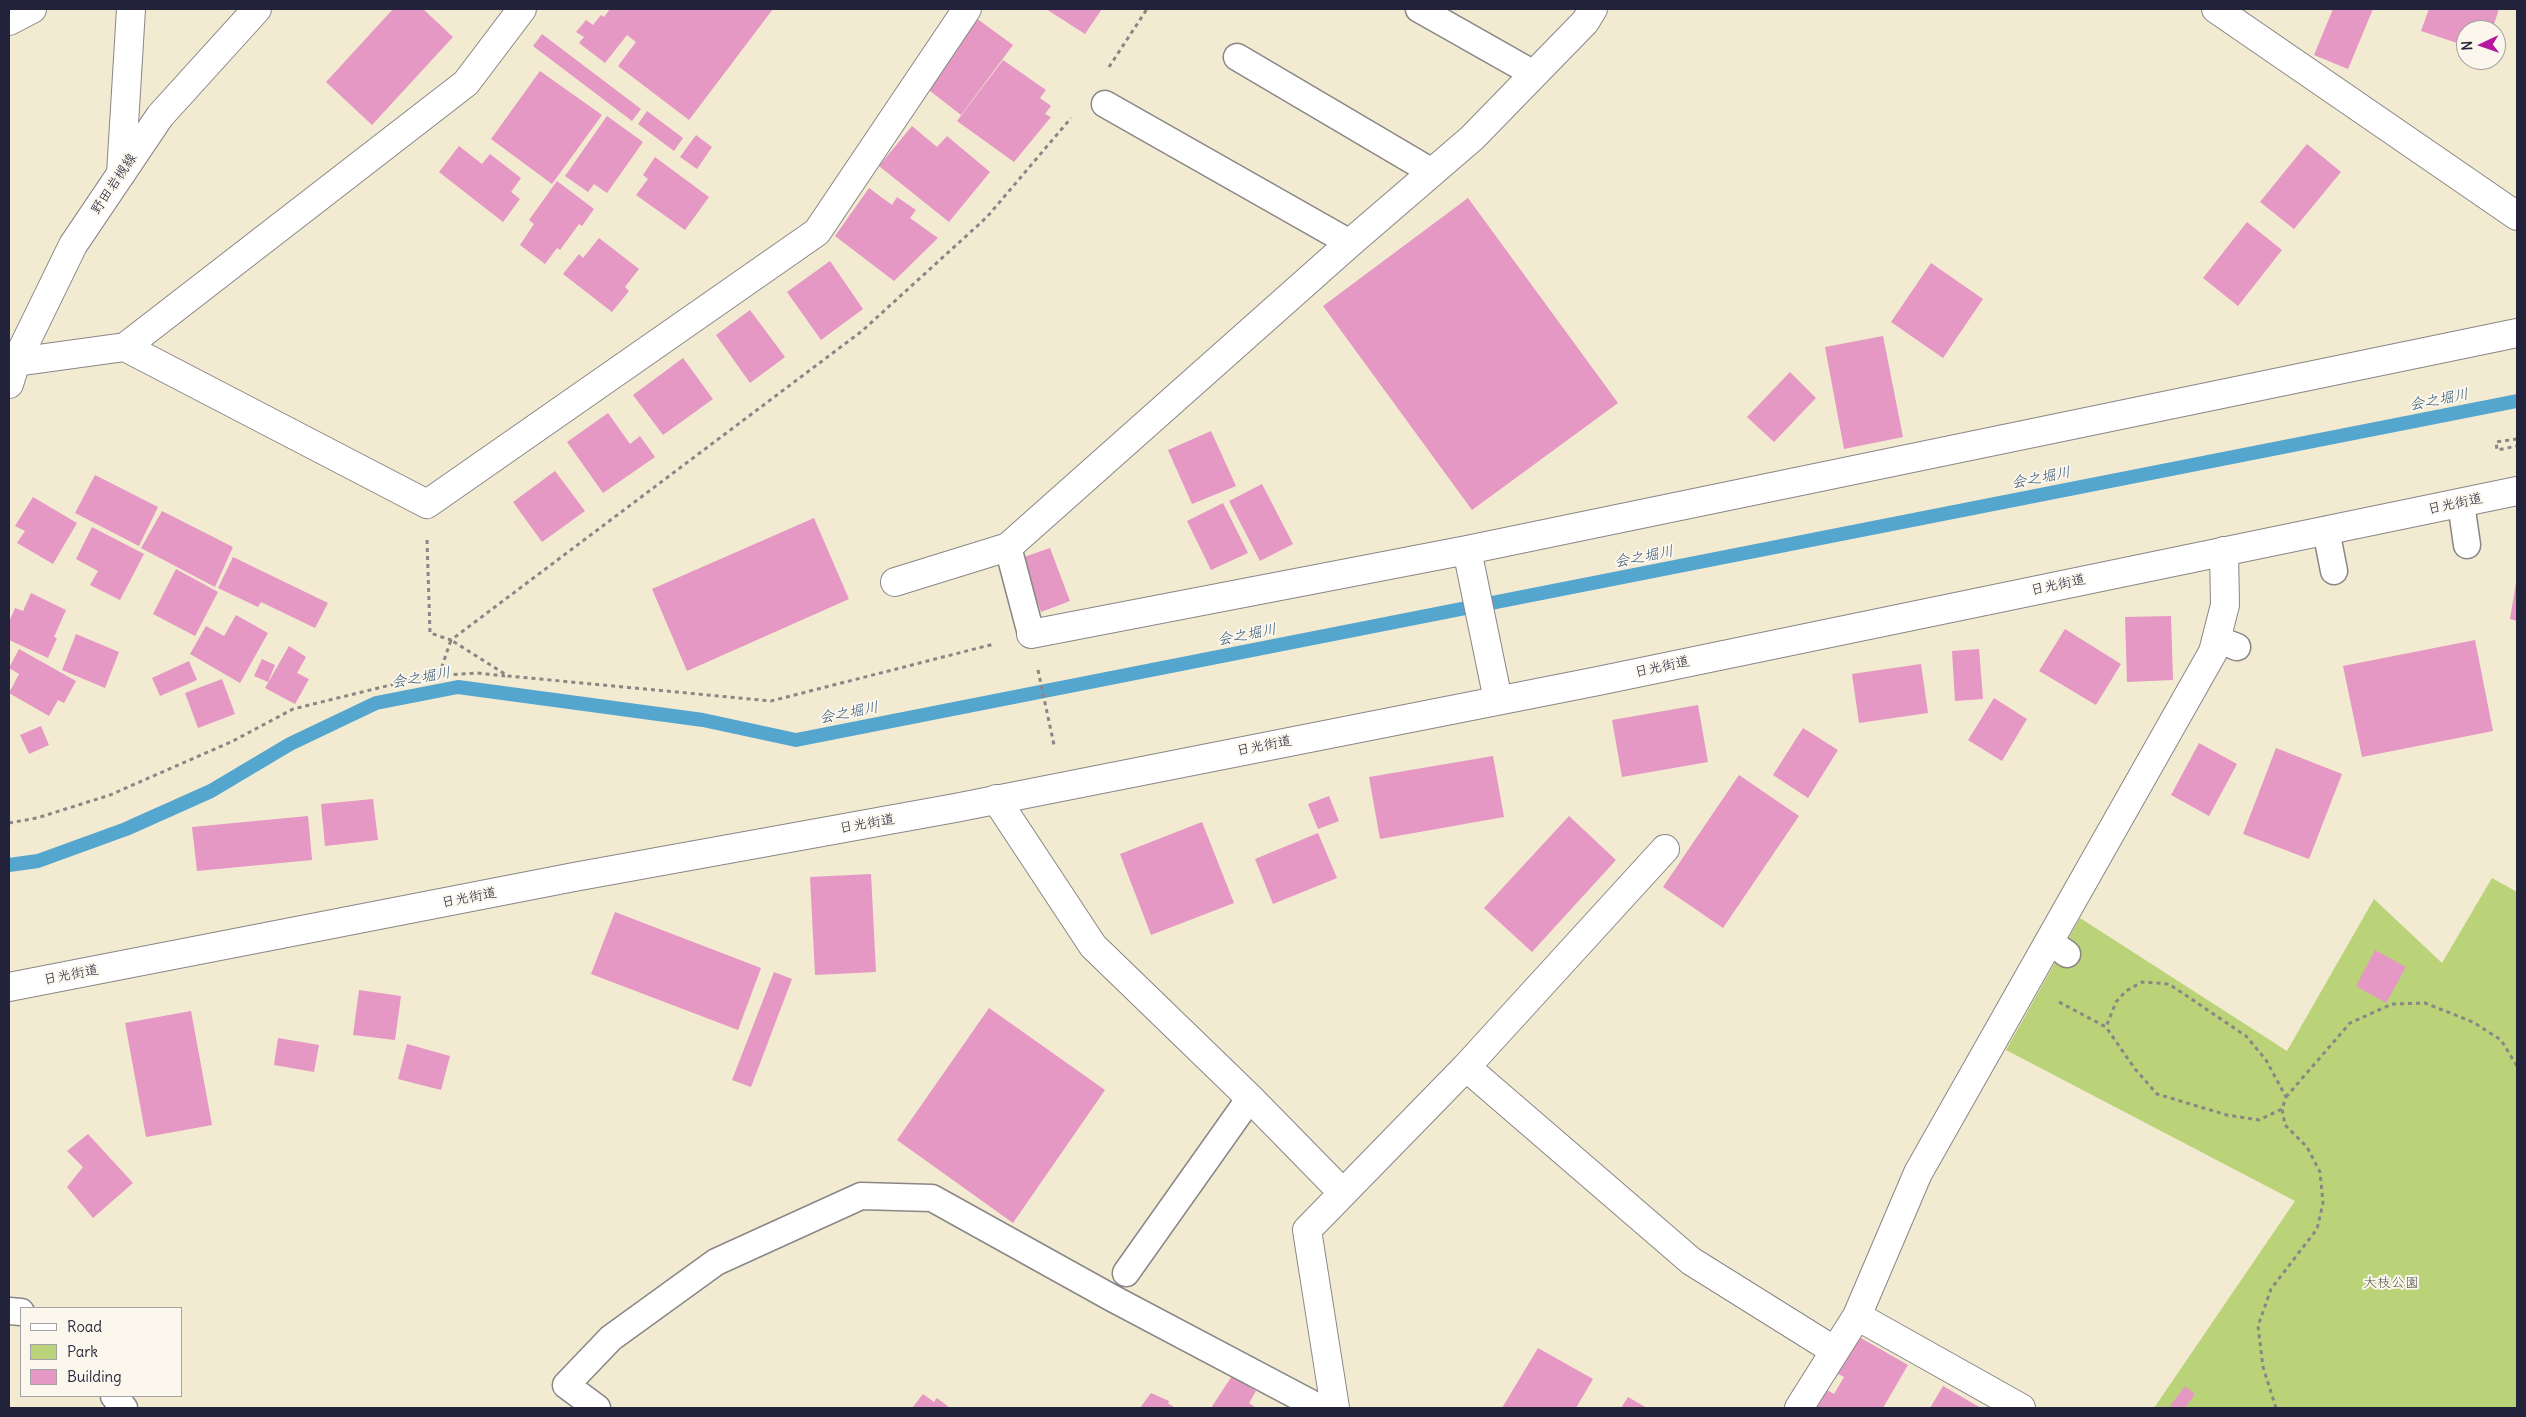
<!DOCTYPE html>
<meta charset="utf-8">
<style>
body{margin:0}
#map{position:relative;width:2526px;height:1417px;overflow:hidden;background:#f3ead2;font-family:Delius,sans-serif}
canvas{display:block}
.frame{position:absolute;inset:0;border:10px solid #22223b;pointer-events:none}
.legend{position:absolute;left:20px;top:1307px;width:162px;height:90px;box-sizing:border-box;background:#fbf7ec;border:1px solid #a4a2a5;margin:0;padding:6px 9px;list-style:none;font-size:15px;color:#22223b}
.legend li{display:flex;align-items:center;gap:10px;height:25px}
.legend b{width:25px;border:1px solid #a4a2a5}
.north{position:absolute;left:2456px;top:20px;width:50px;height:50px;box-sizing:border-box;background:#fbf7ec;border:1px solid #a4a2a5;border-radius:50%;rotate:267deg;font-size:14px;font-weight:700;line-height:20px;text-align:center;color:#22223b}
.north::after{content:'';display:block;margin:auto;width:18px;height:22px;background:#b5179e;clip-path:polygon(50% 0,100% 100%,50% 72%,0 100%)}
</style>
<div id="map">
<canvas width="2526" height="1417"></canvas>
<div class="frame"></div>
<ul class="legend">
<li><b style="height:6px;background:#fff"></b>Road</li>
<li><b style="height:14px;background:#bad378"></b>Park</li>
<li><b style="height:14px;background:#e498c3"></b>Building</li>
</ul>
<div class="north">N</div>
</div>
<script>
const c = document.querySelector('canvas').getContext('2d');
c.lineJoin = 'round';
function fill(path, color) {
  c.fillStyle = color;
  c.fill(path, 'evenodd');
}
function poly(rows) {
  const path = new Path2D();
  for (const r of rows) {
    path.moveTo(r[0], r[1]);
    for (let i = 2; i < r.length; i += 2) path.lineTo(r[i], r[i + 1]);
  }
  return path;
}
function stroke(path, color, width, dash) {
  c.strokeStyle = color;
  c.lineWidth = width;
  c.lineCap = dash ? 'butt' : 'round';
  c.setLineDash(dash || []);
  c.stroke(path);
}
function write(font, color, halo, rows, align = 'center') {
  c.font = font + ' Delius,"Klee One",sans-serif';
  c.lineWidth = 4;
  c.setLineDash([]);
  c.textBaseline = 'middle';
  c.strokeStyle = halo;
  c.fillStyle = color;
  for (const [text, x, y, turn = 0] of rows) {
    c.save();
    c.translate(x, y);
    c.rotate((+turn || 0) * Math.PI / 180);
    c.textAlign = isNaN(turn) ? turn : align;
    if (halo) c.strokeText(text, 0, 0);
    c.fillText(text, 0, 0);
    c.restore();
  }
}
fill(poly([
 [2492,878,2517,892,2517,1408,2154,1408,2295,1201,2006,1050,2080,918,2287,1051,2374,899,2442,963]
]), '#bad378');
stroke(poly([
 [9,865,38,861,126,829,211,791,290,744,376,703,458,687,703,720,796,740,2517,401]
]), '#54a6cf', 14);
fill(poly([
 [393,9,423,9,453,37,372,125,326,82],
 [610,9,773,9,689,120,618,66,636,42,627,35,605,63,579,43,584,37,576,32,586,20,593,25,601,15,604,17],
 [1046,9,1102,9,1085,34],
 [2333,9,2373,9,2348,69,2314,55],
 [2429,9,2499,9,2492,30,2466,30,2466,46,2421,31],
 [976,18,1013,45,961,115,925,87],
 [542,34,641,109,632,121,533,46],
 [1003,60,1046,90,1040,98,1051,106,1045,114,1051,117,1014,162,957,121],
 [540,71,602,115,552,184,491,139],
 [647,111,683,138,674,151,638,124],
 [607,116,643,142,607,193,594,184,588,192,565,176],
 [912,126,937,147,947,136,990,172,949,222,879,166],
 [696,135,712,147,697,169,680,157],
 [2307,144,2341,172,2294,229,2260,202],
 [459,146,482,164,490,154,521,178,511,192,520,199,503,222,439,172],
 [655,157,709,197,685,230,636,195,648,179,643,175],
 [557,181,594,209,582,226,579,224,560,250,557,248,545,264,520,245,534,224,529,220],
 [869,188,892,205,897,197,916,210,910,218,938,238,894,281,835,236],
 [1468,198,1618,403,1472,510,1323,306],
 [2247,222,2282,250,2238,306,2203,278],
 [599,238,639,269,625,287,629,291,612,312,563,274,579,254,583,258],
 [830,261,863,309,821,340,787,292],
 [1931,263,1983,299,1943,358,1891,322],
 [750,310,785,357,750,383,716,335],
 [1883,336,1903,437,1844,449,1825,347],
 [683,358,713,399,663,435,633,395],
 [1790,372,1816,398,1774,442,1747,417],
 [608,413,630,444,640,436,655,457,603,493,567,442],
 [1211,431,1236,486,1192,504,1168,450],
 [555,471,585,511,542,542,513,502],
 [95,475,158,507,139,546,75,513],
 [1262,484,1293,544,1260,561,1229,501],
 [33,497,77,523,53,564,17,543,25,531,15,526],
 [1223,503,1248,553,1211,570,1187,521],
 [162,511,233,547,215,587,141,548],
 [814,518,849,599,687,671,652,589],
 [92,527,144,554,120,600,90,585,98,571,76,559],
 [1050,548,1070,601,1041,612,1021,558],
 [233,557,328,603,315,628,261,602,258,607,218,588],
 [176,569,218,592,195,636,153,614],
 [2516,583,2517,583,2517,621,2510,619],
 [31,593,66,610,54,637,57,638,48,658,9,640,9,622,15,608,23,611],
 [236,615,268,633,240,683,190,654,206,626,224,636],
 [2171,616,2173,680,2127,682,2125,617],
 [2065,629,2121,664,2096,705,2039,671],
 [76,634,119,652,105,688,62,670],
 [2475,640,2493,731,2362,757,2343,666],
 [289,646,306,657,297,673,309,679,295,704,265,688],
 [19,649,76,681,64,703,58,700,49,716,9,693,19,674,9,668],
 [1979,649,1983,699,1955,701,1952,651],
 [262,659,275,665,268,682,254,676],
 [189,661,197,680,160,696,152,678],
 [1921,664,1928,713,1859,723,1852,674],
 [222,679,235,714,198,728,185,693],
 [1994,698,2027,719,2002,761,1968,740],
 [1698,705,1708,762,1622,777,1612,720],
 [41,726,49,745,29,754,20,735],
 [1803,728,1838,750,1808,798,1773,775],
 [2199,743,2237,764,2209,816,2171,795],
 [2276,748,2342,774,2309,859,2243,834],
 [1493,756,1504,817,1380,839,1369,777],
 [1739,775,1799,816,1723,928,1663,887],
 [1329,796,1339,821,1318,829,1308,804],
 [373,799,378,840,325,846,321,804],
 [308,816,312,860,197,871,192,827],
 [1569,816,1616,860,1532,952,1484,908],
 [1202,822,1234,903,1151,935,1120,854],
 [1318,833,1337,878,1273,904,1255,859],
 [871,874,876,972,815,975,810,877],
 [615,912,761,968,738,1030,591,974],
 [2375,950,2406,967,2386,1003,2356,986],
 [774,972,792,979,751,1087,732,1080],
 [359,990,401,996,395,1040,353,1035],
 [989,1008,1105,1090,1013,1223,897,1140],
 [191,1011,212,1125,146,1137,125,1023],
 [278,1038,319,1045,314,1072,274,1065],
 [407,1044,450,1056,441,1090,398,1079],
 [88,1134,133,1183,93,1218,67,1187,83,1167,67,1151],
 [1854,1334,1908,1365,1883,1408,1810,1408,1822,1387,1834,1394,1844,1377,1838,1374,1835,1379,1828,1376],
 [1538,1348,1593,1379,1576,1408,1502,1408],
 [1232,1376,1256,1391,1249,1403,1256,1408,1211,1408],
 [1943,1386,1981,1408,1930,1408],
 [2185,1386,2195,1394,2185,1408,2172,1408,2170,1406],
 [1151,1393,1169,1401,1168,1403,1175,1408,1140,1408],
 [923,1394,934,1402,937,1398,950,1408,912,1408],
 [1628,1397,1647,1408,1621,1408]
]), '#e498c3');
const service = poly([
 [1419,9,1534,74],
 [1237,57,1432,172],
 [1105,104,1350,243],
 [2461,503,2467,545],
 [2326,530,2334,571],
 [1008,547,1031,634],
 [2216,639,2237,647],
 [2049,941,2067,954],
 [1126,1273,1250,1098],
 [9,1311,21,1312],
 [114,1396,124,1408],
 [597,1408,566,1385,611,1338,716,1262,861,1196,932,1198,1112,1298,1320,1408]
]);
const minor = poly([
 [2216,9,2517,216],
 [9,21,32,9],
 [121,174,131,9],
 [125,347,427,504,817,232,967,9],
 [16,362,125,347,466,83,522,9],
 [1467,550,1498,700],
 [895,582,1008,547,1350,243,1472,138,1585,22,1593,9],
 [1031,634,1467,550,2517,333],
 [996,799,1093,946,1250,1098,1343,1193],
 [1466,1067,1691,1261,1835,1351],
 [1857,1316,2021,1408],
 [1335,1408,1307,1230,1466,1067,1665,849],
 [1799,1408,1857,1316,1918,1173,2213,652,2225,605,2224,551]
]);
const primary = poly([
 [9,384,16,362,73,245,160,116,257,9]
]);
const trunk = poly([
 [9,987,574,877,955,808,1598,681,2517,491]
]);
stroke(service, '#8a8686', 29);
stroke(minor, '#8a8686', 30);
stroke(primary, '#8a8686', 30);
stroke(trunk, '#8a8686', 30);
stroke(poly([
 [1109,67,1147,9],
 [2517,439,2496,442,2497,450,2517,446],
 [427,540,430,633,451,640,862,331,987,217,1071,118],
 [1038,670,1054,745],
 [439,675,451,640,508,676,771,701,994,644],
 [9,823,37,818,110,795,233,741,293,709,427,676,477,673,505,676],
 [2059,1002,2106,1027,2135,1069,2157,1094,2227,1115,2259,1120,2282,1109,2286,1097,2266,1060,2246,1036,2169,984,2142,982,2126,991,2116,1002,2106,1027],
 [2286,1097,2350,1023,2392,1004,2425,1003,2473,1022,2501,1040,2517,1066],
 [2276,1408,2263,1367,2258,1326,2271,1289,2317,1229,2323,1203,2320,1172,2307,1147,2285,1125,2282,1109]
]), '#8a8686', 3, [4, 4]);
stroke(service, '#fff', 26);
stroke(minor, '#fff', 28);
stroke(primary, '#fff', 28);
stroke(trunk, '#fff', 28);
write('14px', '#22223b', '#fbf7ec', [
 ["野田岩槻線",114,184,-56],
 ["日光街道",2455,504,-12],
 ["日光街道",2058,585,-12],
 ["日光街道",1662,667,-12],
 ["日光街道",1264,746,-11],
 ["日光街道",867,824,-10],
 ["日光街道",469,898,-11],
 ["日光街道",71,975,-11]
]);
write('14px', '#50574d', '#fbf7ec', [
 ["大枝公園",2391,1283]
]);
write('italic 15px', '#365776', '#fbf7ec', [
 ["会之堀川",2439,400,-11],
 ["会之堀川",2041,478,-11],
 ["会之堀川",1644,557,-11],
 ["会之堀川",1247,635,-11],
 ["会之堀川",421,678,-10],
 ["会之堀川",849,713,-11]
]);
</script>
